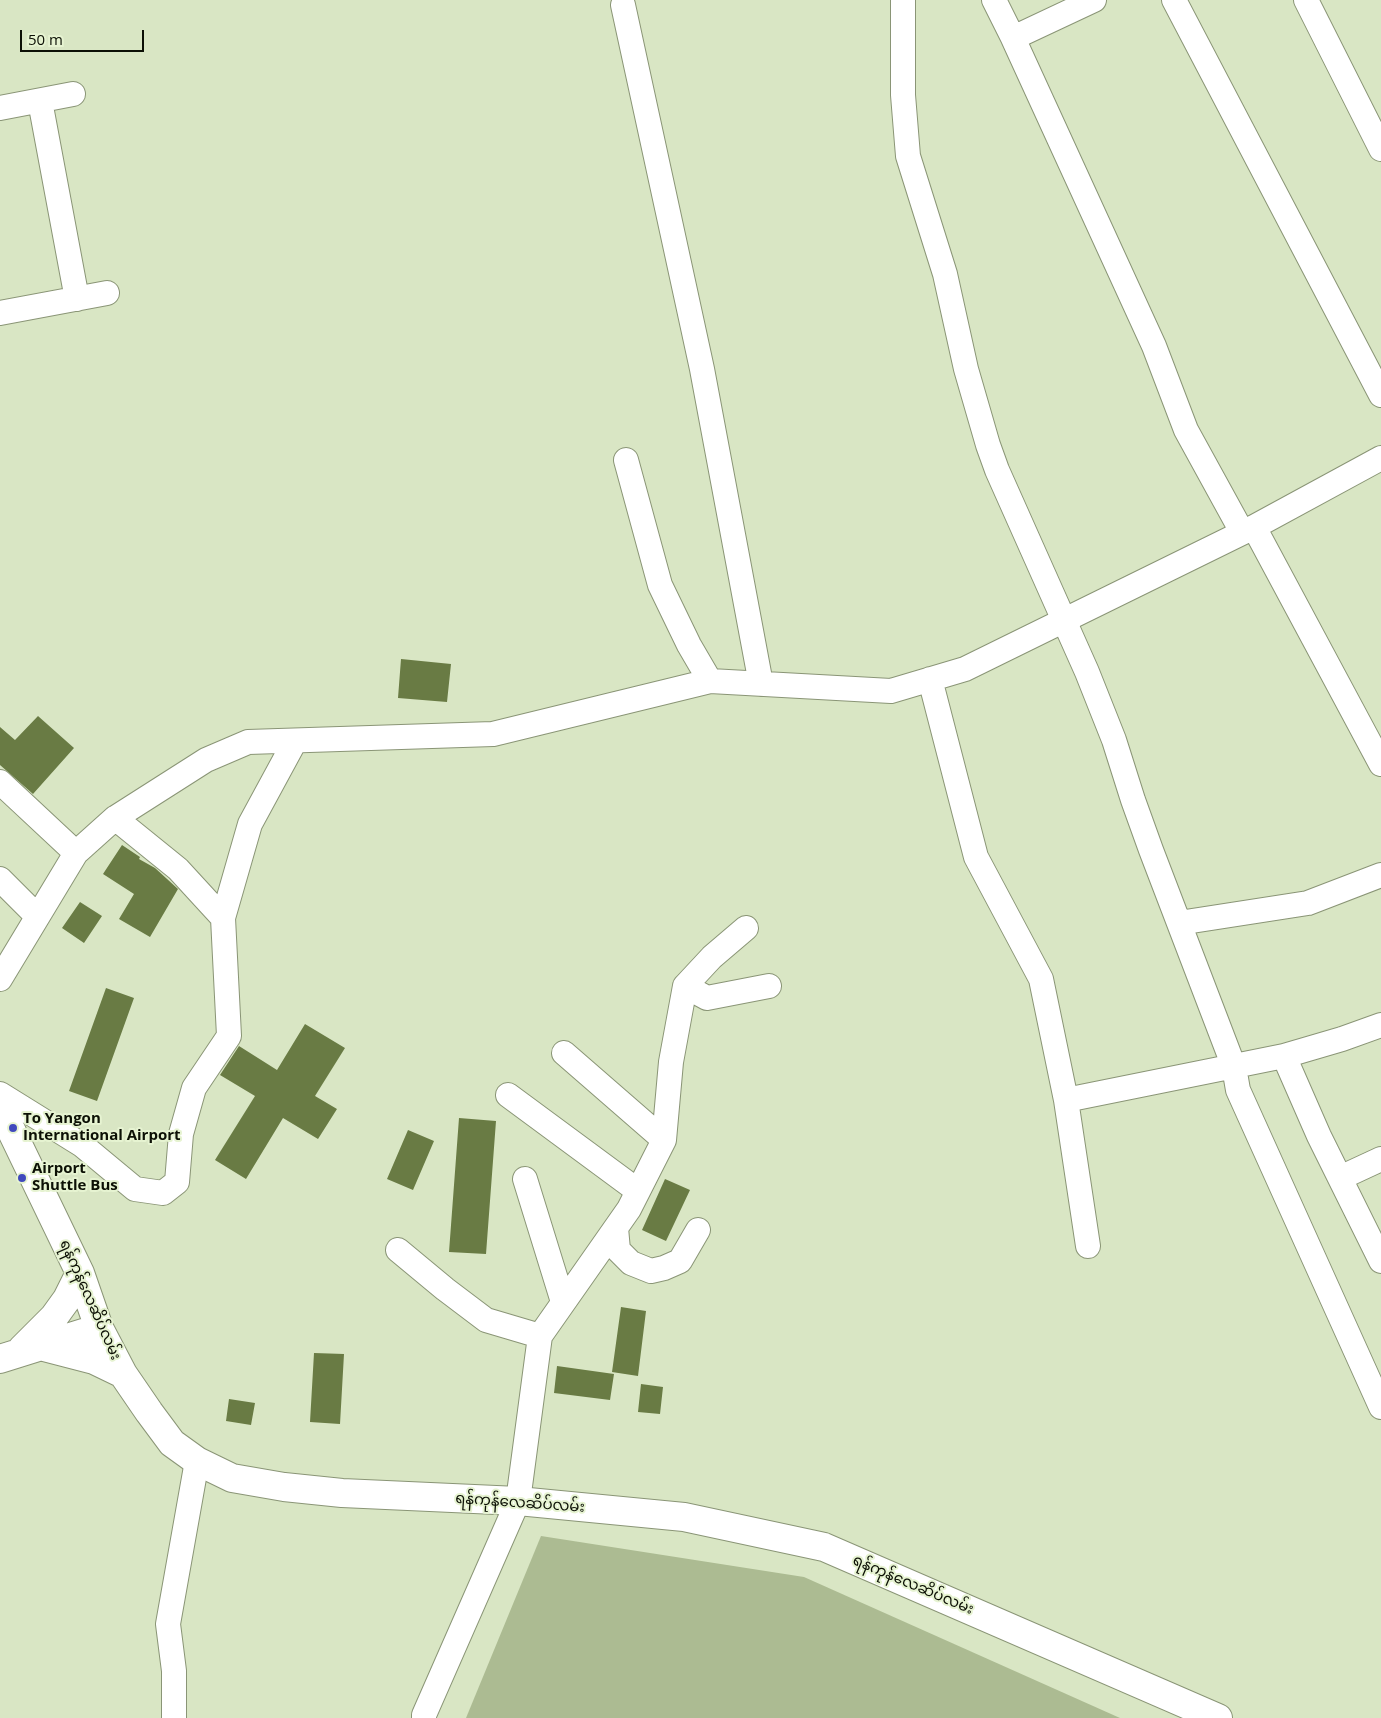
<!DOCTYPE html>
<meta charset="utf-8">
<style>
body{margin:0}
#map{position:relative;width:1381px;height:1718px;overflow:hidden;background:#d9e6c4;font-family:"Open Sans",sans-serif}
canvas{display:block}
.scale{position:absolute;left:20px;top:30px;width:124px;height:22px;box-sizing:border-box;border:2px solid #0c1005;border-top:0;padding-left:6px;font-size:15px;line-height:18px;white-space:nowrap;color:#0c1005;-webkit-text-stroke:4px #e6f3d1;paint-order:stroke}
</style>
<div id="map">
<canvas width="1381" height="1718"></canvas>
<div class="scale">50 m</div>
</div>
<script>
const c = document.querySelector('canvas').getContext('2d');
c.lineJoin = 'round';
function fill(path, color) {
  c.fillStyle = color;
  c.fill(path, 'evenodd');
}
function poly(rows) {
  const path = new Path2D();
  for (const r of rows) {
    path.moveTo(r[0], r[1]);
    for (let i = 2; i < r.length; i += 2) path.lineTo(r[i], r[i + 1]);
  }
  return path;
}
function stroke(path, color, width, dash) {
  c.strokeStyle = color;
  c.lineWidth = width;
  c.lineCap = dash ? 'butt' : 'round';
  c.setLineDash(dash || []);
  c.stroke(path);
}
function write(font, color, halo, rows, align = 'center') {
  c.font = font + ' "Open Sans","Noto Sans Myanmar",sans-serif';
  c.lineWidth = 4;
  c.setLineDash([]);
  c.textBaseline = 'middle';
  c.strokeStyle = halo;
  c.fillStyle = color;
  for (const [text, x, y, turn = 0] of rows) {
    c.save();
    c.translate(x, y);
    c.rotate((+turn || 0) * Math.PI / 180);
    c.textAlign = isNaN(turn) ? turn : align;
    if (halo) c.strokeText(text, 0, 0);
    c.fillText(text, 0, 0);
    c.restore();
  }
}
fill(poly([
 [541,1536,804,1577,1120,1718,466,1718]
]), '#acbb92');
fill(poly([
 [401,659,451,664,447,702,398,698],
 [38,716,74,748,33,794,0,765,0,727,15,740],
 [122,845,140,857,139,859,155,868,178,889,150,937,119,919,134,894,103,874],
 [80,902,102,916,84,943,62,928],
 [106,988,134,998,97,1101,69,1091],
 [305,1024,345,1048,315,1096,337,1109,318,1139,283,1118,246,1179,215,1160,255,1096,220,1075,239,1046,277,1070],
 [459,1118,496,1121,486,1254,449,1252],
 [408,1130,434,1141,413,1190,387,1179],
 [665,1179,690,1190,666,1241,642,1230],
 [621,1307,646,1311,638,1376,612,1372],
 [314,1353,344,1354,340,1424,310,1422],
 [557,1366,614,1374,610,1400,554,1393],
 [641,1384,663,1387,660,1414,638,1412],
 [229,1399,255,1403,251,1425,226,1421]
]), '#697b44');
const minor = poly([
 [903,0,903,95,908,156,945,274,966,369,988,445,997,470,1087,672,1114,740,1133,800,1151,850,1234,1067,1238,1090,1381,1407],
 [994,0,1013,38,1154,346,1186,430,1242,532],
 [1174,0,1381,395],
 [1306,0,1381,149],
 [623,5,702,369,761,684],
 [1013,38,1094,0],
 [40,101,77,299],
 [0,108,73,94],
 [0,313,107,293],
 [626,460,660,585,689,645,710,681],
 [1254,527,1381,764],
 [930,679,976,857,1041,979,1066,1100,1088,1246],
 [0,782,76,853],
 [115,818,178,869,223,918],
 [0,879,37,916],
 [1179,923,1308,903,1381,875],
 [0,979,76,853,115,818,206,760,248,742,493,734,710,681,891,691,965,669,1254,527,1381,458],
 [685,986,707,998,769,986],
 [1381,1025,1342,1039,1284,1056,1319,1136,1381,1261],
 [564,1053,664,1140],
 [0,1094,82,1145,135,1189,163,1193,177,1182,181,1134,194,1088,229,1036,223,918,250,824,295,741],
 [508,1095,638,1191],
 [1066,1100,1284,1056],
 [1340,1178,1381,1159],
 [525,1179,563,1302],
 [616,1228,618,1250,631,1263,651,1271,664,1268,680,1261,698,1230],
 [398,1250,445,1289,486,1320,540,1336],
 [174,1718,174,1671,168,1624,197,1461],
 [424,1718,424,1715,518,1501,540,1336,629,1209,664,1140,671,1062,685,986,712,957,746,928]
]);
const major = poly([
 [0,1107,80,1273,99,1328,123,1374,149,1412,172,1443,197,1461,232,1478,284,1487,342,1493,518,1501,684,1517,824,1547,1218,1718],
 [40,1346,94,1360,123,1374],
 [22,1349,54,1317,67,1299,80,1273],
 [0,1359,99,1328]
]);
stroke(minor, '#8a9576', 26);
stroke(major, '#8a9576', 30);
stroke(minor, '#fff', 24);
stroke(major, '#fff', 28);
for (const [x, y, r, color] of [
 [13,1128,5,"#4049bd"],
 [22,1178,5,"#4049bd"]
]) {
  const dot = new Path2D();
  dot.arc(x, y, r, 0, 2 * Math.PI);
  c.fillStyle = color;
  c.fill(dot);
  stroke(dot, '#e6f3d1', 2);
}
write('bold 15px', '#0c1005', '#e6f3d1', [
 ["To Yangon",23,1119],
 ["International Airport",23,1136],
 ["Airport",32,1169],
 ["Shuttle Bus",32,1186]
], 'left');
write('15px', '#0c1005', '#e6f3d1', [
 ["ရန်ကုန်လေဆိပ်လမ်း",90,1300,66],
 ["ရန်ကုန်လေဆိပ်လမ်း",520,1503,4],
 ["ရန်ကုန်လေဆိပ်လမ်း",913,1585,23]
]);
</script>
